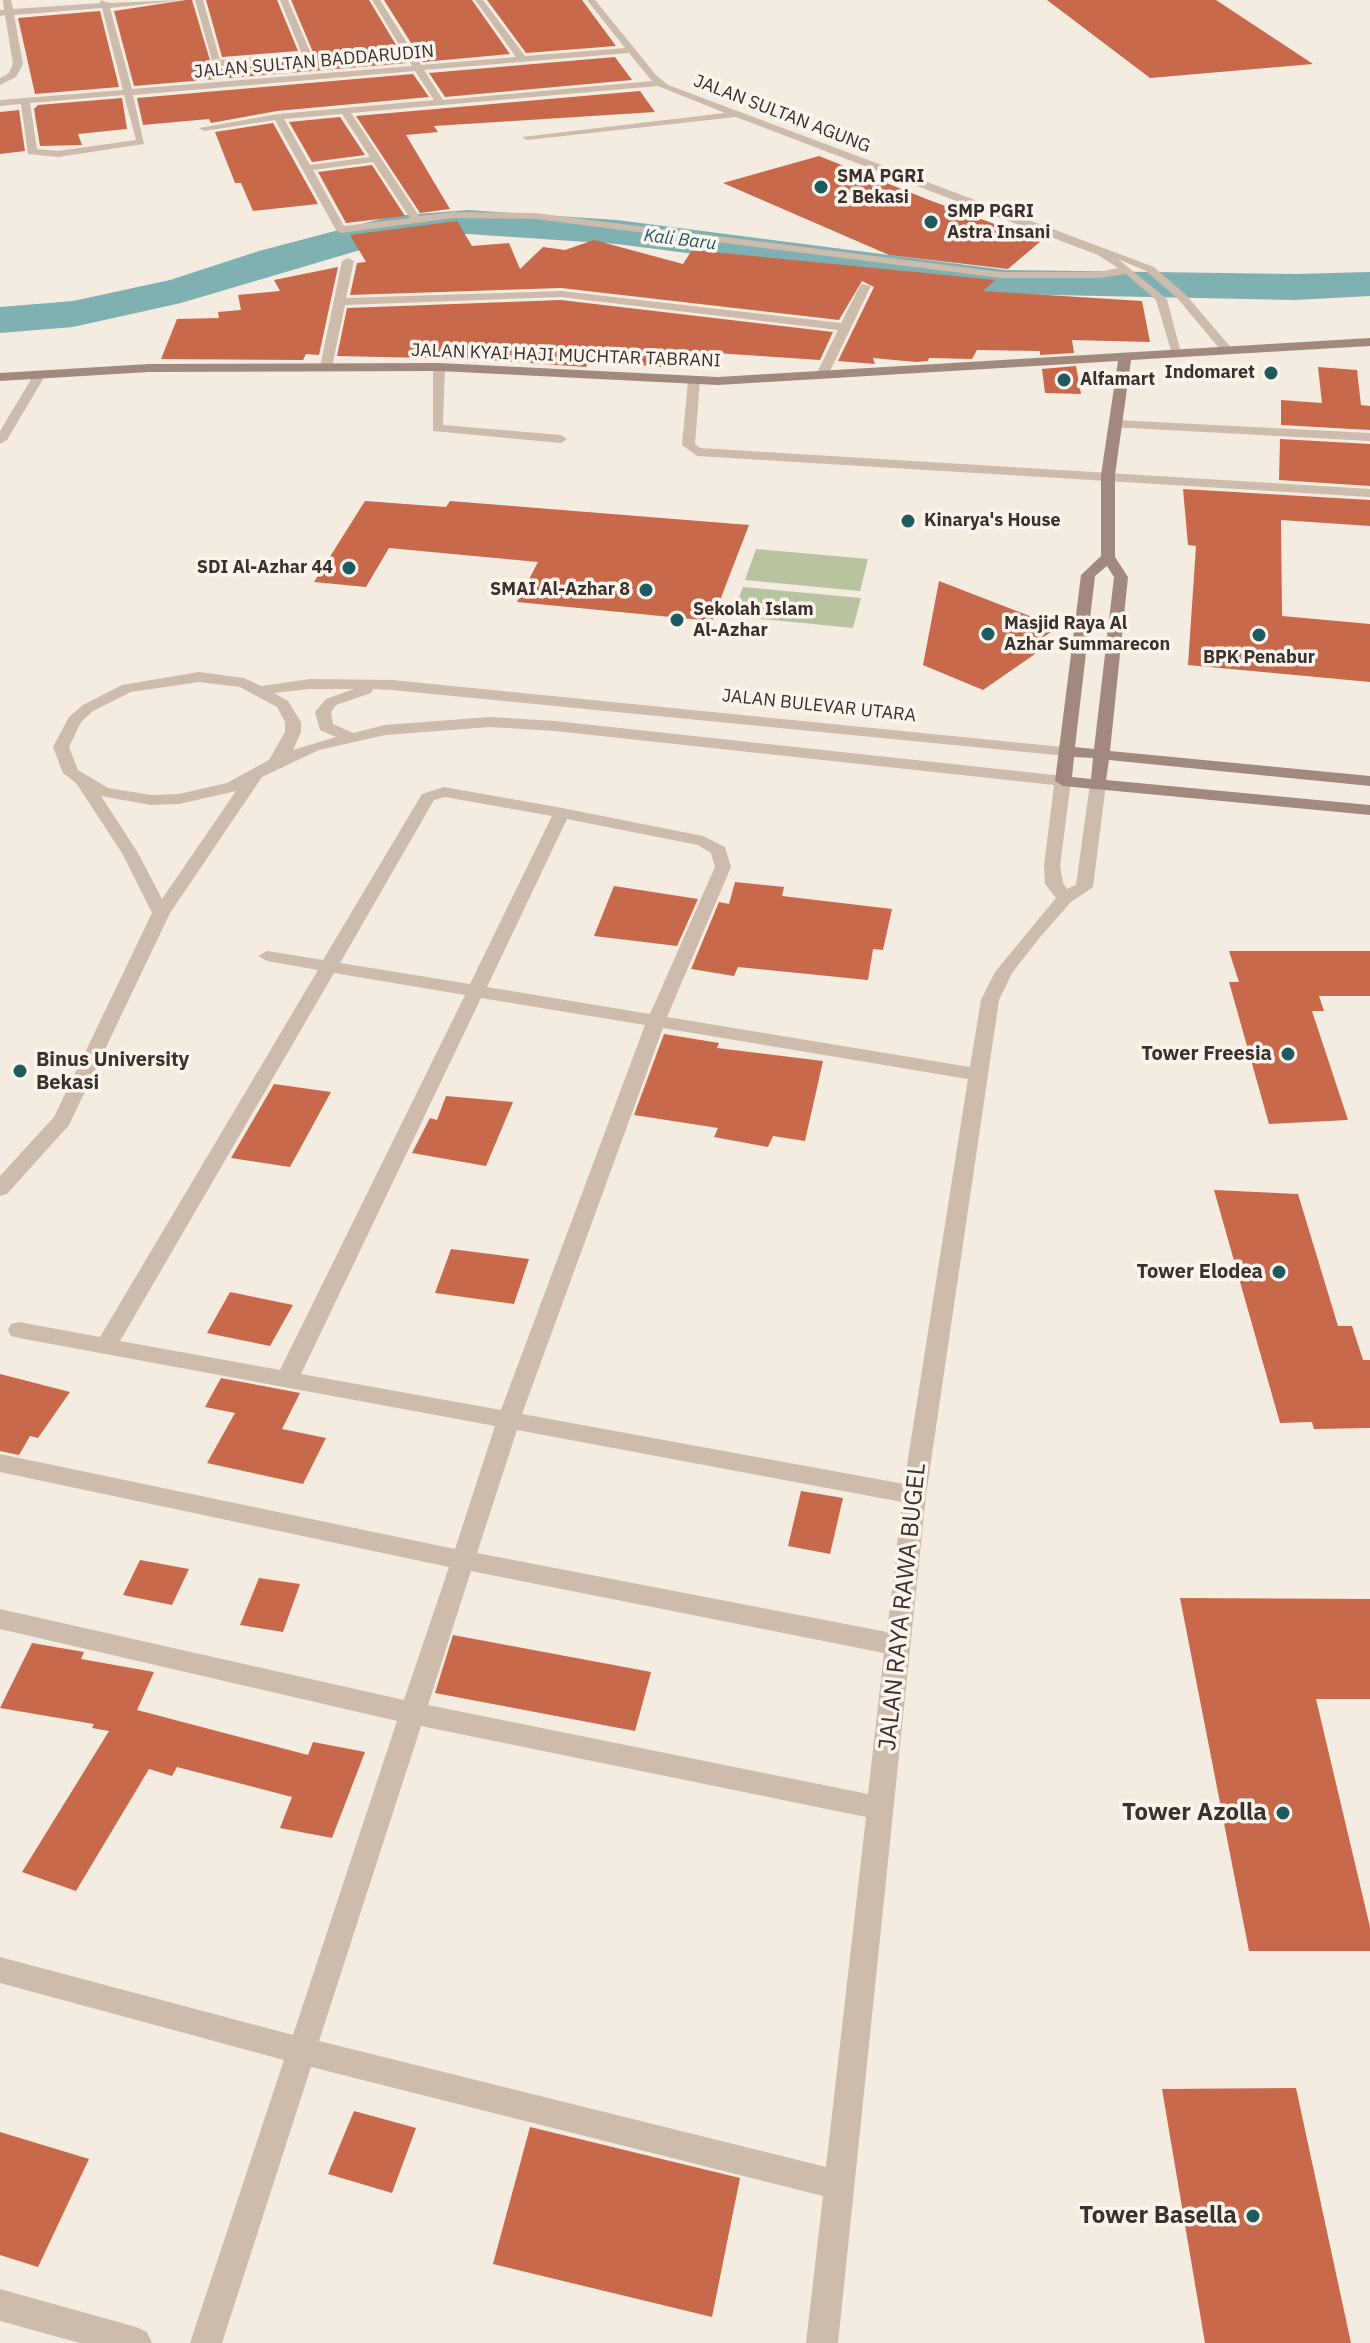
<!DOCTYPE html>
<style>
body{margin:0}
canvas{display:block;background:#f4ebe1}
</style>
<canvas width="1370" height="2343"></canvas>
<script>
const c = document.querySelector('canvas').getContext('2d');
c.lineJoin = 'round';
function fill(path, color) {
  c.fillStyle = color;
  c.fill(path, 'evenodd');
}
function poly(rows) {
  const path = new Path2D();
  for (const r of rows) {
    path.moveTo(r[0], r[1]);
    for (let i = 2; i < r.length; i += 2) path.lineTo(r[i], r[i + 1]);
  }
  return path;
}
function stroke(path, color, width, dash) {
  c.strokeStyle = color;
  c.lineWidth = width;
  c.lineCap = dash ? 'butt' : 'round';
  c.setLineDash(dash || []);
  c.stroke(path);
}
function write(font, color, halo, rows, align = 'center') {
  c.font = font + ' "IBM Plex Sans",sans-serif';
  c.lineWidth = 7;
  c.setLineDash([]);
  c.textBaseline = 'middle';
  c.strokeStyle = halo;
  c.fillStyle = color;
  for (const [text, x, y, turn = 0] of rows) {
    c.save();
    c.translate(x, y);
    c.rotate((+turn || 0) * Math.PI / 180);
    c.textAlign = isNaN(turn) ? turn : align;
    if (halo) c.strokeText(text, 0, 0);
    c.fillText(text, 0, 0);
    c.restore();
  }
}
fill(poly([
 [756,549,868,559,860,591,745,580],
 [743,587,861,598,853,628,732,616]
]), '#b8c4a0');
fill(poly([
 [468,210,617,220,1006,270,1295,274,1370,272,1370,296,1295,300,1006,294,617,244,468,234,394,240,181,303,73,327,0,333,0,307,73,301,170,280,259,251,392,216,468,210]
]), '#7fb0b2');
fill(poly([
 [186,0,192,0,212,67,228,70,315,57,291,0,369,0,407,63,134,86,114,11],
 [206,0,277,0,298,51,222,57],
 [384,0,472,0,510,54,423,62],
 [487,0,582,0,616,46,526,53],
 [1047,0,1216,0,1313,64,1150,78],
 [100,11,119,87,35,94,18,18],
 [615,57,632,80,445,97,429,73],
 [413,74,429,97,277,111,211,123,209,119,143,125,137,98],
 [640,91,655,112,434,126,438,132,406,135,450,209,420,213,356,116],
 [122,98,127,129,78,134,82,145,40,146,34,109,38,105],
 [19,110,25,151,0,154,0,112],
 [340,117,365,155,312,162,289,122],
 [273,123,318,204,253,211,241,183,235,183,215,132],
 [819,156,929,200,1041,241,1008,269,889,255,723,183],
 [372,165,405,216,346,223,318,172],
 [457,221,472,246,509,243,520,269,543,247,565,250,594,240,683,264,692,250,995,280,983,291,1142,301,1150,342,1072,340,1074,353,1040,355,1040,351,977,350,972,359,929,358,928,361,916,362,873,358,875,364,838,361,874,287,862,281,839,320,561,288,350,295,357,263,366,262,350,235],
 [338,267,319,355,306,354,303,360,161,359,177,319,219,318,218,312,241,310,238,295,280,291,274,280],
 [561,300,833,332,820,360,671,350,664,367,589,361,586,367,473,359,337,356,347,308],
 [1076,366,1081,394,1045,393,1042,369],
 [1318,367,1357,370,1361,405,1370,406,1370,430,1281,425,1281,400,1322,403],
 [1280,439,1370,444,1370,486,1279,480],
 [1183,489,1370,500,1370,526,1281,520,1282,616,1370,624,1370,682,1188,665,1196,546,1188,545],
 [365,501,446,507,450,501,749,525,712,621,517,602,538,562,389,548,366,587,314,582],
 [939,581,1058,627,1038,641,1048,645,983,690,923,665],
 [735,882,784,887,782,896,892,909,883,950,873,949,868,980,738,967,734,976,691,969,719,902,729,904],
 [614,886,698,899,677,946,594,936],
 [1229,951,1370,951,1370,996,1319,996,1324,1011,1312,1011,1348,1120,1269,1124,1229,982,1239,982],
 [664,1034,719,1043,717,1048,823,1061,805,1141,773,1136,768,1147,714,1137,718,1128,634,1115],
 [274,1084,331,1092,290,1167,231,1158],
 [446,1096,513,1102,486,1166,412,1153,430,1118,437,1120],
 [1214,1190,1298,1194,1338,1326,1352,1326,1363,1360,1370,1360,1370,1428,1314,1429,1312,1422,1280,1423],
 [451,1249,529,1259,514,1304,435,1293],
 [230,1292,293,1305,270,1346,207,1333],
 [0,1374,70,1392,38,1438,30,1436,19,1455,0,1451],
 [221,1378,300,1393,282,1429,326,1438,303,1484,207,1463,235,1413,205,1407],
 [801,1491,843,1498,830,1554,788,1546],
 [140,1560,189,1569,172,1605,123,1595],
 [259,1578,300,1584,283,1632,240,1625],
 [1180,1598,1370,1599,1370,1699,1316,1699,1370,1927,1370,1951,1249,1951],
 [453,1635,651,1672,635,1731,435,1693],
 [32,1643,84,1652,81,1659,154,1672,137,1710,308,1755,313,1742,365,1752,332,1838,280,1828,292,1797,177,1767,172,1776,149,1769,76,1891,22,1872,109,1731,92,1728,94,1724,0,1708],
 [1296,2088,1351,2343,1205,2343,1162,2089],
 [354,2111,416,2128,392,2193,328,2174],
 [530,2127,740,2178,712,2317,493,2264],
 [0,2132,89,2159,38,2267,0,2255]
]), '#c8694b');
fill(poly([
 [3,0,11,0,13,9,101,3,100,0,109,3,183,0,110,8,132,89,412,66,372,0,380,0,421,65,516,57,475,0,483,0,525,56,625,48,587,0,595,0,656,75,668,85,1154,267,1186,295,1234,351,1224,354,1178,299,1146,271,1118,259,1167,299,1182,357,1172,354,1156,300,1126,274,1099,278,1001,278,535,219,454,218,341,233,336,230,275,120,204,131,199,128,278,114,434,100,415,71,133,95,144,144,58,157,28,154,21,104,0,106,0,100,123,90,102,8,14,15,23,64,16,77,0,85,0,78,9,73,13,64,5,15,0,16,0,10,4,10,3,0],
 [629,53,652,81,443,100,424,70,629,53],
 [658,86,725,113,522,137,527,140,736,117,1098,255,1118,268,1099,272,1001,272,535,213,454,212,419,216,351,113,658,86],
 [124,95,136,140,58,151,37,149,30,103,124,95],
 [342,114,370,157,310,165,284,119,342,114],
 [373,162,410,218,344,226,313,170,373,162],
 [195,0,203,0,220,60,302,54,280,0,288,0,312,56,228,67,213,64,195,0],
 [348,258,354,261,346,298,561,291,841,323,861,284,871,286,828,375,822,379,816,375,838,330,561,297,345,305,332,367,326,371,320,367,342,261,348,258],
 [439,363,445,367,443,425,561,435,567,439,561,443,433,431,433,367,439,363],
 [36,371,46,374,7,440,0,444,0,431,36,371],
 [694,377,700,381,695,444,700,448,1370,489,1370,497,697,456,682,445,688,381,694,377],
 [1116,420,1370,433,1370,441,1112,427,1112,421,1116,420],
 [199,672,244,678,261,686,310,679,392,680,1072,748,1074,751,1066,756,392,690,373,689,371,693,336,705,331,712,333,724,353,733,385,725,490,717,555,721,1063,776,1071,781,1060,866,1063,883,1067,889,1076,885,1090,784,1098,779,1106,784,1093,887,1071,902,1041,936,1012,973,999,1000,926,1495,838,2343,806,2343,823,2196,311,2067,222,2343,190,2343,284,2060,0,1983,0,1957,293,2035,397,1721,0,1629,0,1609,404,1700,449,1567,0,1472,0,1454,455,1549,495,1426,19,1338,11,1336,8,1330,11,1324,19,1322,100,1337,318,970,267,961,258,956,267,951,323,960,422,794,444,787,562,808,703,836,725,847,731,867,667,1017,970,1067,981,1000,995,972,1056,898,1045,884,1044,866,1054,785,555,731,490,727,385,735,319,750,262,777,170,913,69,1125,7,1194,0,1196,0,1176,54,1117,152,913,122,853,76,783,63,773,53,747,69,717,83,705,122,685,199,672],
 [199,682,240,687,277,707,285,722,285,732,269,760,227,783,179,794,151,795,108,788,78,770,69,747,81,722,93,711,131,692,199,682],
 [310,689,354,689,326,699,315,712,320,730,336,737,293,750,301,732,301,722,288,701,274,693,310,689],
 [236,791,162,899,138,853,101,796,151,805,179,804,236,791],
 [445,797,552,816,470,984,340,963,434,800,445,797],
 [567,819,698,845,711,853,715,867,650,1014,487,987,567,819],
 [334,973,465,995,280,1370,120,1341,334,973],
 [481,998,645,1025,501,1410,301,1374,481,998],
 [663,1028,968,1079,904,1484,522,1414,663,1028],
 [517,1430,902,1502,887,1632,477,1553,517,1430],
 [471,1571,884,1653,868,1794,428,1705,471,1571],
 [421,1726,866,1817,826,2167,319,2041,421,1726],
 [0,2289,136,2327,147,2332,152,2343,80,2343,0,2321,0,2289]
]), '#cdbbac');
fill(poly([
 [1370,338,1370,346,1131,360,1115,475,1115,557,1128,577,1110,751,1370,776,1370,786,1109,760,1106,780,1370,805,1370,815,1063,786,1055,781,1081,575,1101,556,1101,475,1118,361,718,385,439,371,149,372,0,381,0,373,149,364,439,363,718,377,1370,338],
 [1107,566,1114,577,1094,749,1075,747,1095,576,1107,566],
 [1074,757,1093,758,1091,779,1072,777,1074,757]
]), '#a18a7d');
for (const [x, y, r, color] of [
 [821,187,8,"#1f5a5e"],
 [931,222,8,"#1f5a5e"],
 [1271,373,8,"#1f5a5e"],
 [1064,380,8,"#1f5a5e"],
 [908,521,8,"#1f5a5e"],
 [349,568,8,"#1f5a5e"],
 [646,590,8,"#1f5a5e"],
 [677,620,8,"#1f5a5e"],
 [988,634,8,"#1f5a5e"],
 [1259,635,8,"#1f5a5e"],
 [1288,1054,8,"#1f5a5e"],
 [20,1071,8,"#1f5a5e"],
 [1279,1272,8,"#1f5a5e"],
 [1283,1813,8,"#1f5a5e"],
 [1253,2216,8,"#1f5a5e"]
]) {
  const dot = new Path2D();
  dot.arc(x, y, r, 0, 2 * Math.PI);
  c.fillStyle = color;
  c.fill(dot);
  stroke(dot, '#fbf5ee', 3);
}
write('18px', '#3b302b', '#fbf5ee', [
 ["JALAN SULTAN BADDARUDIN",314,62,-5],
 ["JALAN SULTAN AGUNG",782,114,21],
 ["JALAN KYAI HAJI MUCHTAR TABRANI",566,356,2],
 ["JALAN BULEVAR UTARA",819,706,6]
]);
write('bold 18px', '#3b302b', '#fbf5ee', [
 ["SMA PGRI",837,177],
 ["2 Bekasi",837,198],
 ["SMP PGRI",947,212],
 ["Astra Insani",947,233],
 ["Indomaret",1255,373,"right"],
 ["Alfamart",1080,380],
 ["Kinarya's House",924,521],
 ["SDI Al-Azhar 44",333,568,"right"],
 ["SMAI Al-Azhar 8",630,590,"right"],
 ["Sekolah Islam",693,610],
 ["Al-Azhar",693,631],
 ["Masjid Raya Al",1004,624],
 ["Azhar Summarecon",1004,645],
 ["BPK Penabur",1259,658,"center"]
], 'left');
write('italic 18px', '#1f5a5e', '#fbf5ee', [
 ["Kali Baru",680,240,7]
]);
write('bold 20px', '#3b302b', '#fbf5ee', [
 ["Tower Freesia",1272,1054],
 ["Binus University",36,1060,"left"],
 ["Bekasi",36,1083,"left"],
 ["Tower Elodea",1263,1272]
], 'right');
write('24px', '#3b302b', '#fbf5ee', [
 ["JALAN RAYA RAWA BUGEL",903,1607,-84]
]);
write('bold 24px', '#3b302b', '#fbf5ee', [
 ["Tower Azolla",1267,1813],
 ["Tower Basella",1237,2216]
], 'right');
</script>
